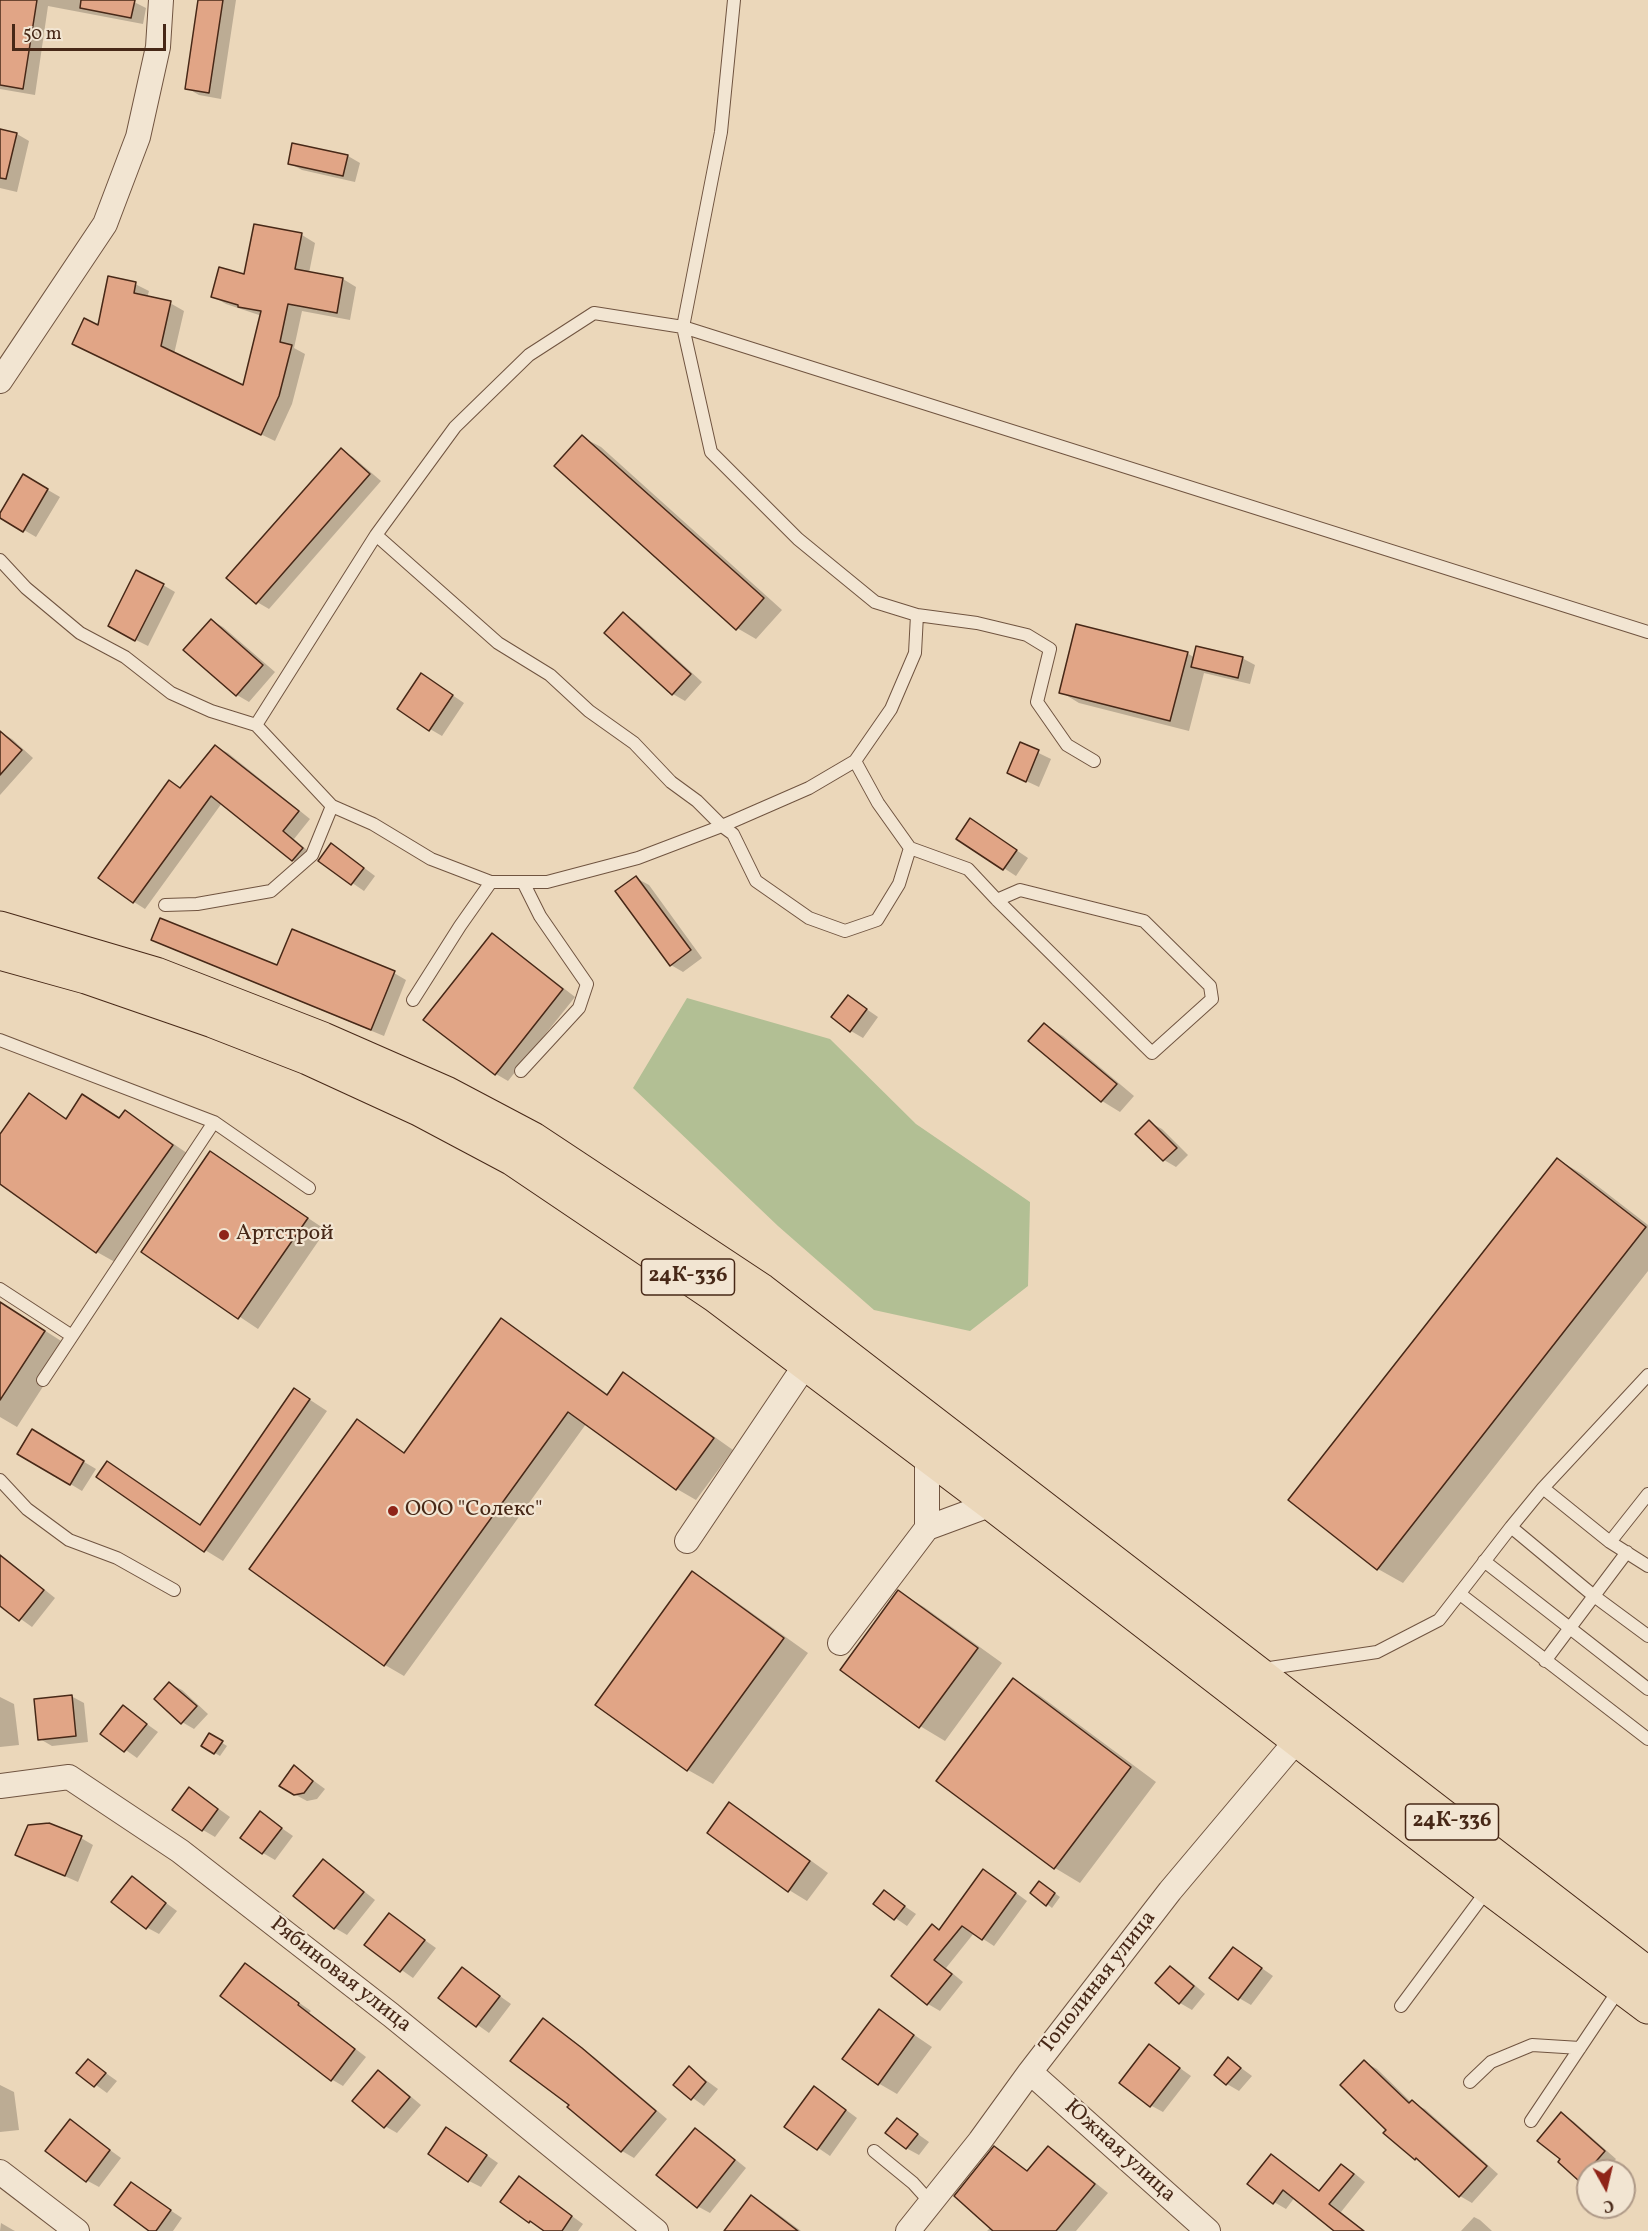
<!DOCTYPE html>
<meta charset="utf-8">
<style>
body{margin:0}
#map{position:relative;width:1648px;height:2231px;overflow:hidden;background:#ebd7ba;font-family:Vollkorn,serif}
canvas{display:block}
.north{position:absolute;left:1576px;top:2159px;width:60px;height:60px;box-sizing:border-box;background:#f2e5d2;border:2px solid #ae9987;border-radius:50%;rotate:172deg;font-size:16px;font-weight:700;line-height:24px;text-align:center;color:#472817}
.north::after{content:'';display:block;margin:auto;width:21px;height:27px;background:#8f2418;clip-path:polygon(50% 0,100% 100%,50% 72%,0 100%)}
.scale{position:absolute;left:12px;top:24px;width:154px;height:27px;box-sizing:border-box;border:3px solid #472817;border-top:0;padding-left:8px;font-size:18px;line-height:21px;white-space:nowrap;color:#472817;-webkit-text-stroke:4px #f2e5d2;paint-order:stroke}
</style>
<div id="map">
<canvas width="1648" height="2231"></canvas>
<div class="north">С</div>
<div class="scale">50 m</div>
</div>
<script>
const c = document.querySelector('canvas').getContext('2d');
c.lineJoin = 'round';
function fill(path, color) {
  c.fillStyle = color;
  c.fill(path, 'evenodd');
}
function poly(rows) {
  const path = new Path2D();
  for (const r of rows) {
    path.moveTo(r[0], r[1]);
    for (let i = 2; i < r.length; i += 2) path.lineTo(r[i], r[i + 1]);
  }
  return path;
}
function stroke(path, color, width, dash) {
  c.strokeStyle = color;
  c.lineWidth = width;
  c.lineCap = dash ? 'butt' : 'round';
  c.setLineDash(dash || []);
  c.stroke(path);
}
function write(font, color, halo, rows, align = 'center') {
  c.font = font + ' Vollkorn,serif';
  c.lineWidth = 4.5;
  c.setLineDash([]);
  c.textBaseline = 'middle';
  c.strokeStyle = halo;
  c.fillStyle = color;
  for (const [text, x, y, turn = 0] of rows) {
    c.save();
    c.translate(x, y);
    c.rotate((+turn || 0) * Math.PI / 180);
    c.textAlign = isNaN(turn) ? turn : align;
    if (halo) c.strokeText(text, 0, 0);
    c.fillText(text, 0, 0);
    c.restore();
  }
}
fill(poly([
 [687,998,830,1039,916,1124,1030,1202,1028,1286,970,1331,874,1310,778,1226,633,1088]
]), '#b2bf94');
fill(poly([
 [0,0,126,0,134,2,146,8,143,24,48,6,35,95,0,89],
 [200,0,236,0,221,99,199,95,187,88],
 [0,130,17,134,29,141,17,192,0,188],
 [348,156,360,163,355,182,302,170,289,163],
 [302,235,315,243,309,273,343,279,356,287,350,320,302,311,294,348,305,354,292,404,275,441,87,351,99,327,135,284,149,291,147,298,170,303,184,311,174,354,244,387,262,316,226,304,212,296,245,276],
 [582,437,601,447,782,610,756,639,737,628],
 [341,450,353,457,381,481,269,609,257,602],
 [24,476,60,497,36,537,0,516],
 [163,585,175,592,148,646,122,633],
 [623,614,635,621,702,682,685,701,673,694],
 [211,620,223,627,275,672,249,702,237,695],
 [1187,653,1195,658,1242,658,1255,665,1250,684,1204,673,1189,731,1079,703,1061,692],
 [433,682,464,703,442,736,430,729],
 [0,732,12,739,33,758,0,795],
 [1020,744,1051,759,1039,787,1009,773],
 [216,747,228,753,310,819,294,839,314,856,304,867,292,860,222,803,145,909,134,902,182,789],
 [982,827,1028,858,1016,876,958,838],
 [343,852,375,876,364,891,320,861],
 [636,878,649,885,702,958,683,972,671,965],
 [293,931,394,973,406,980,384,1036,165,946,153,939,278,967],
 [492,935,504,942,575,997,508,1081,496,1074],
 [849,997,878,1017,863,1038,851,1031],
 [1044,1025,1063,1036,1134,1096,1120,1112,1102,1101,1031,1041],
 [30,1095,68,1119,120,1119,125,1112,149,1127,197,1160,122,1266,97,1252,0,1182,0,1136],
 [1149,1122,1162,1129,1188,1155,1176,1167,1164,1160,1138,1134],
 [211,1153,326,1230,258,1329,143,1252],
 [1557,1159,1582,1174,1648,1225,1648,1271,1403,1583,1378,1569,1290,1500],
 [0,1302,69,1346,17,1427,0,1417],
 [501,1320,520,1332,609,1395,624,1374,643,1386,733,1450,696,1500,677,1489,586,1424,404,1676,385,1665,251,1569,357,1421,405,1453],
 [295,1390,327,1411,223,1561,205,1550,107,1463,201,1526],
 [32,1431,96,1469,82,1491,19,1453],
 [0,1554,55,1598,32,1627,0,1604],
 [692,1573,717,1588,808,1653,713,1784,688,1770,597,1704],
 [899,1592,924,1607,1002,1663,945,1741,920,1726],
 [1014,1680,1039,1695,1156,1782,1080,1883,1055,1868,938,1781],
 [169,1683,182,1690,208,1714,194,1729,182,1722],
 [71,1696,84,1703,88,1742,52,1746,40,1739],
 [0,1697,14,1704,19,1745,0,1747],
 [123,1707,158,1732,137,1758,102,1733],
 [210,1735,227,1746,220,1756,203,1746],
 [295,1767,325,1789,317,1799,307,1801,294,1794],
 [201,1796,230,1817,215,1837,203,1830],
 [729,1804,748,1815,828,1873,807,1901,789,1890],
 [260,1813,293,1836,275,1860,263,1853],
 [81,1838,93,1845,78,1882,17,1855],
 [323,1861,335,1868,375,1900,347,1935,335,1928],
 [132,1878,177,1911,159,1934,146,1927],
 [995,1878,1027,1901,994,1946,974,1933,946,1968,963,1982,940,2011,928,2004,933,1926,941,1931],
 [1045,1886,1060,1897,1052,1908,1047,1904],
 [884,1892,916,1914,907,1926,875,1904],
 [389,1915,436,1948,413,1978,366,1945],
 [1233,1948,1273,1976,1251,2005,1239,1998],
 [245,1965,311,2011,309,2013,366,2057,343,2086,331,2079],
 [1171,1968,1183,1975,1205,1994,1192,2010,1180,2003],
 [462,1969,511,2004,489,2033,440,1998],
 [879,2011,932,2047,897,2094,878,2083],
 [543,2020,594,2057,667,2119,634,2158,622,2151,569,2107,571,2104],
 [1149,2046,1191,2076,1163,2112,1150,2105],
 [1229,2059,1252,2076,1239,2091,1227,2084],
 [89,2061,117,2081,107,2093,78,2072],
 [1364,2062,1377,2069,1412,2103,1425,2109,1498,2174,1472,2203,1460,2196,1424,2164,1416,2159,1388,2130],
 [689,2068,718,2089,704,2106,675,2085],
 [378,2072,390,2079,421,2105,397,2133,385,2126],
 [0,2085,14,2092,19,2130,0,2132],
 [826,2095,857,2118,830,2156,786,2126],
 [1561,2114,1573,2121,1616,2159,1606,2171,1588,2171,1588,2184,1580,2179,1562,2159],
 [898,2120,929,2142,919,2155,906,2148],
 [70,2121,121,2158,99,2187,86,2180],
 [695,2130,708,2137,746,2168,710,2213,697,2206],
 [459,2136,498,2163,481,2187,469,2181],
 [994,2148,1029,2172,1048,2148,1062,2156,1108,2193,1076,2231,987,2231,990,2228],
 [1271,2156,1321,2192,1341,2166,1354,2173,1365,2182,1341,2212,1365,2231,1336,2231,1295,2197,1286,2209,1274,2202],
 [519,2178,583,2224,578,2231,546,2231,530,2222,502,2202],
 [131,2184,182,2218,173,2231,152,2231],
 [751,2197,770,2208,801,2231,735,2231],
 [1474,2217,1480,2220,1492,2231,1461,2231],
 [1,2223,13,2230,15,2231,0,2231]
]), '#0003');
const building = poly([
 [0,0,37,0,23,89,0,85,0,0],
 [81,0,135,0,131,18,80,8,81,0],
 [198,0,223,0,209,93,185,89,198,0],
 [0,129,17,133,6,179,0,178,0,129],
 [292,143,348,155,343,176,288,164,292,143],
 [254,224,302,233,295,269,343,278,337,313,288,304,280,342,292,345,279,396,261,435,72,344,84,318,98,325,108,276,136,282,134,293,171,301,161,346,243,385,261,311,238,307,238,305,211,297,219,267,244,274,254,224],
 [582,435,764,598,736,630,554,466,582,435],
 [341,448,370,474,256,604,226,578,341,448],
 [23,474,48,489,23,532,0,518,0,513,23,474],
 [136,570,164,584,135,641,108,626,136,570],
 [623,612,691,674,672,695,604,633,623,612],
 [211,619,263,665,236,696,183,650,211,619],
 [1076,624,1188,652,1170,721,1059,693,1076,624],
 [1196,646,1243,657,1238,678,1191,667,1196,646],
 [421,673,453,695,429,731,397,709,421,673],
 [0,731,22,750,0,775,0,731],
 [1020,742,1039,750,1026,782,1007,773,1020,742],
 [215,745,299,811,283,831,303,848,292,861,211,796,133,903,98,878,169,780,180,788,215,745],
 [970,818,1017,850,1003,870,956,839,970,818],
 [331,843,364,868,351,885,318,861,331,843],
 [636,876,691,950,670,966,615,891,636,876],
 [160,918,277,965,292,929,395,971,371,1030,151,940,160,918],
 [492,933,563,989,495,1075,423,1020,492,933],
 [848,995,867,1009,850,1032,831,1017,848,995],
 [1044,1023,1117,1084,1101,1102,1028,1041,1044,1023],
 [29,1093,66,1119,82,1094,119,1118,125,1110,173,1145,96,1253,0,1184,0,1134,29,1093],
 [1149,1120,1177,1148,1163,1161,1135,1134,1149,1120],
 [210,1151,308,1218,238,1319,141,1252,210,1151],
 [1557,1158,1646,1227,1377,1570,1288,1500,1557,1158],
 [0,1302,45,1331,0,1400,0,1302],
 [501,1318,607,1395,623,1372,714,1438,676,1490,568,1412,384,1666,249,1569,357,1419,404,1453,501,1318],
 [294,1388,310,1399,204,1552,96,1477,107,1461,200,1525,294,1388],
 [32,1429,84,1461,70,1485,17,1454,32,1429],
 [0,1555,44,1590,19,1621,0,1606,0,1555],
 [692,1571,784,1638,687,1771,595,1705,692,1571],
 [898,1590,978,1648,919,1728,840,1670,898,1590],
 [1013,1678,1131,1767,1054,1869,936,1781,1013,1678],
 [169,1682,197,1706,181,1724,154,1699,169,1682],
 [72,1695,76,1736,38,1740,34,1699,72,1695],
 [123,1705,147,1724,124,1752,100,1734,123,1705],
 [209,1733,223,1741,214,1754,201,1746,209,1733],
 [294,1765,313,1781,304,1793,294,1795,279,1786,294,1765],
 [189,1787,218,1809,202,1831,172,1810,189,1787],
 [729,1802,810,1861,788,1892,707,1833,729,1802],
 [260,1811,282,1828,262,1854,240,1838,260,1811],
 [49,1823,82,1836,65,1876,15,1855,28,1825,49,1823],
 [323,1859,364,1892,334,1929,293,1896,323,1859],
 [983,1869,1016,1893,982,1940,962,1926,934,1960,952,1974,927,2005,891,1976,932,1924,939,1930,983,1869],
 [132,1876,166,1903,146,1929,111,1902,132,1876],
 [1039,1881,1055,1893,1046,1906,1030,1893,1039,1881],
 [884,1890,905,1906,894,1920,873,1904,884,1890],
 [389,1913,425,1940,400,1972,364,1945,389,1913],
 [1233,1947,1262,1968,1238,2000,1209,1978,1233,1947],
 [245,1963,299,2003,298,2005,355,2049,331,2081,220,1996,245,1963],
 [1170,1966,1194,1986,1179,2004,1155,1983,1170,1966],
 [462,1967,500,1996,476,2027,438,1998,462,1967],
 [879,2009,914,2035,878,2085,842,2059,879,2009],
 [543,2018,582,2048,656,2111,621,2152,567,2107,569,2105,510,2061,543,2018],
 [1149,2044,1180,2068,1150,2107,1119,2083,1149,2044],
 [1228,2057,1241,2068,1226,2085,1214,2075,1228,2057],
 [88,2059,106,2073,94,2087,76,2073,88,2059],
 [1364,2060,1409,2103,1412,2100,1487,2166,1459,2197,1416,2158,1415,2160,1383,2133,1386,2130,1340,2085,1364,2060],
 [689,2066,706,2082,691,2100,673,2085,689,2066],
 [378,2070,410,2097,384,2128,352,2101,378,2070],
 [814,2086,846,2110,817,2150,784,2127,814,2086],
 [1561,2112,1605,2151,1579,2181,1558,2162,1560,2159,1537,2141,1561,2112],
 [897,2118,918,2134,906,2149,885,2133,897,2118],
 [70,2119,110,2150,86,2182,45,2151,70,2119],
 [446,2127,487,2155,468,2182,428,2154,446,2127],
 [695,2128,735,2160,697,2208,656,2175,695,2128],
 [994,2146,1027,2171,1048,2146,1095,2184,1056,2231,993,2231,954,2196,994,2146],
 [1271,2154,1319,2191,1341,2164,1354,2174,1329,2204,1364,2231,1334,2231,1283,2190,1273,2204,1247,2184,1271,2154],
 [519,2176,572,2216,562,2231,544,2231,530,2221,529,2223,500,2202,519,2176],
 [131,2182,171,2210,156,2231,149,2231,114,2205,131,2182],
 [751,2195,798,2231,724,2231,751,2195]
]);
fill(building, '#e1a586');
stroke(building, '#472817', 1.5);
const lane = poly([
 [734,0,721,132,683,327,1648,632],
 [376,535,498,643,550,675,589,711,634,743,671,782,697,801,722,826,809,788,855,761],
 [0,560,26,588,80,633,125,657,171,693,211,711,256,725],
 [332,806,373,824,431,859,491,882],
 [910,848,968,869,997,900,1152,1053,1212,999,1210,986,1144,921,1020,890,997,900],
 [165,905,197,904,271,891,312,855,332,806,256,725,376,535,455,427,529,355,594,313,683,327,711,452,798,539,875,602,917,615],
 [413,1000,460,926,491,882,547,882,638,858,722,826,733,834,756,881,809,918,845,931,877,920,899,884,910,848,878,803,855,761,891,709,915,653,917,615,977,623,1027,635,1050,649,1037,702,1067,745,1094,761],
 [0,1040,214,1122,309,1188],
 [521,1071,579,1008,587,984,540,916,523,882],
 [0,1289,72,1336],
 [43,1380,214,1122],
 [0,1480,27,1509,69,1540,117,1558,174,1590],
 [1543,1488,1648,1375],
 [1511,1527,1543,1488,1610,1542,1648,1566],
 [1610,1542,1648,1494],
 [1484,1561,1648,1689],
 [1464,1597,1648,1739],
 [1545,1661,1627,1552],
 [1263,1669,1377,1652,1439,1620,1511,1527,1594,1596,1648,1636],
 [1401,2006,1488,1889],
 [1470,2082,1491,2062,1532,2045,1580,2048],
 [1531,2121,1620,1988],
 [874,2151,913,2183,931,2203]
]);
const street = poly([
 [0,381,105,224,138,137,158,47,161,0],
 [927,1528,992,1504],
 [687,1541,806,1364],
 [840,1643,927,1528,927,1456],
 [0,1786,69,1777,180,1851,391,2015,656,2231],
 [1030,2072,1208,2231],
 [0,2172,77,2231],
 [908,2231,980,2141,1030,2072,1170,1891,1297,1740]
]);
const primary = poly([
 [0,928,156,974,323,1039,446,1093,533,1139,761,1290,1648,1974],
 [0,953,86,977,213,1021,308,1058,419,1109,513,1159,716,1296,992,1504,1489,1888,1648,2007]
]);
stroke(lane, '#705440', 14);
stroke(street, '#705440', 26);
stroke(primary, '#472817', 35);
stroke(lane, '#f2e5d2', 12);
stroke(street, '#f2e5d2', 24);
stroke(primary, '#ebd7ba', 33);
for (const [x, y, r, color] of [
 [224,1235,6,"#8f2418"],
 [393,1511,6,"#8f2418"]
]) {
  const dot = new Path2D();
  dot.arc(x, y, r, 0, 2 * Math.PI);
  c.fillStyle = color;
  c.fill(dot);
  stroke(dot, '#f2e5d2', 2);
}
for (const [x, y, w] of [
 [688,1277,93],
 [1452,1822,93]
]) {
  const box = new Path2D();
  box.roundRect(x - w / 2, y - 18, w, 36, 4.5);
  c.fillStyle = '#f2e5d2';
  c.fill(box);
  stroke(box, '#472817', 1.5);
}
write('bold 21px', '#472817', null, [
 ["24К-336",688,1277],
 ["24К-336",1452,1822]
]);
write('22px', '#472817', '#f2e5d2', [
 ["Артстрой",236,1235],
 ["ООО \"Солекс\"",405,1511]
], 'left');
write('22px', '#472817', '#f2e5d2', [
 ["Рябиновая улица",340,1976,38],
 ["Тополиная улица",1099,1983,-52],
 ["Южная улица",1119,2152,42]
]);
</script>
